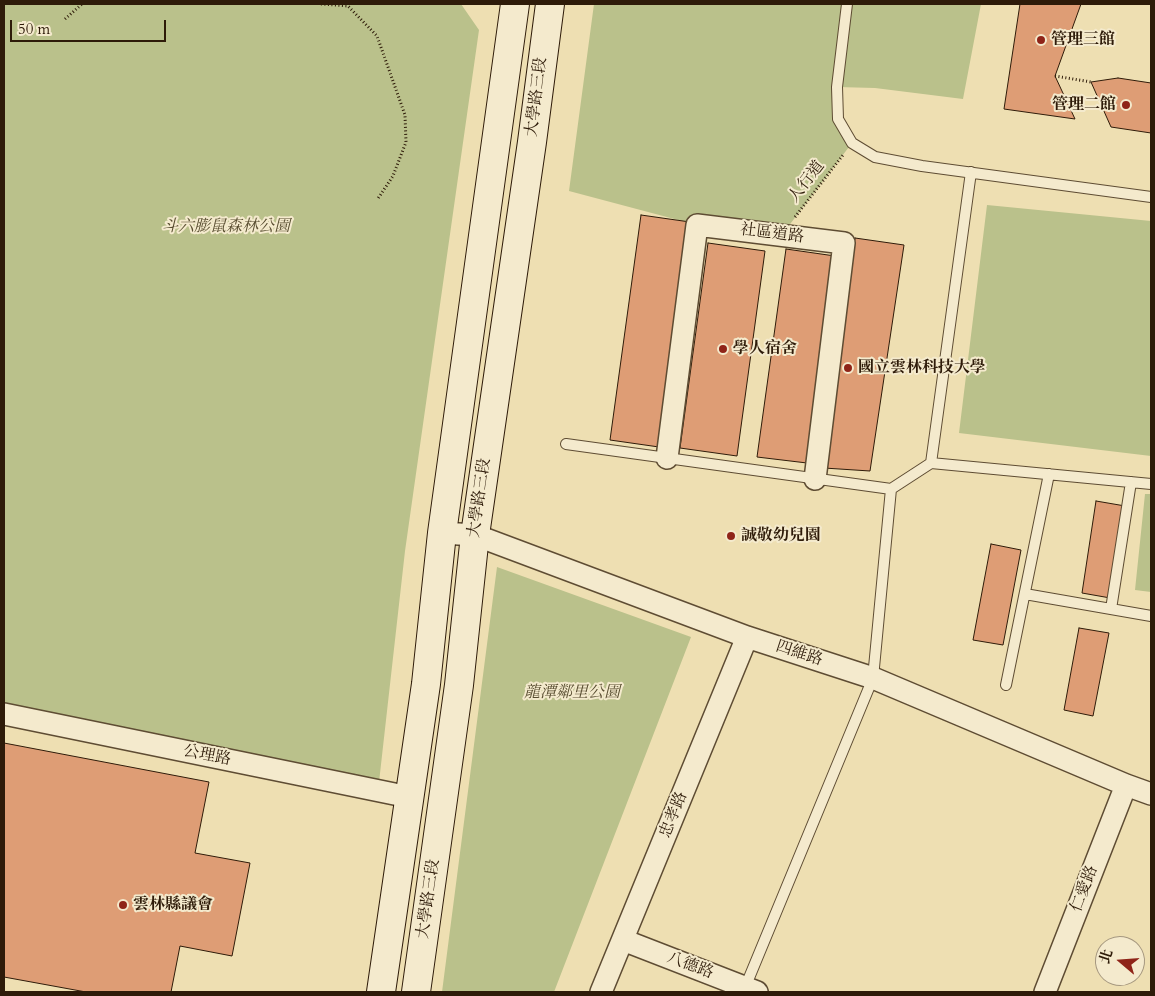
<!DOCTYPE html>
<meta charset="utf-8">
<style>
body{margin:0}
#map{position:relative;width:1155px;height:996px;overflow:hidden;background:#eedfb2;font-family:Cardo,"Noto Serif TC",serif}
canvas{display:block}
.frame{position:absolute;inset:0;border:5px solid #2e1b09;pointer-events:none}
.north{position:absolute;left:1095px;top:936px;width:50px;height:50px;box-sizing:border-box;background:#f4eacd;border:1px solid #a5977f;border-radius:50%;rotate:288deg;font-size:14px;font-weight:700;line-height:20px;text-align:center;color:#2e1b09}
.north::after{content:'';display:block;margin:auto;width:18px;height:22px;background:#8f2418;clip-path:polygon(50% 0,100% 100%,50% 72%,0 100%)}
.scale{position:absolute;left:10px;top:20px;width:156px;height:22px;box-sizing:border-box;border:2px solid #2e1b09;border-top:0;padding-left:6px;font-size:15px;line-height:18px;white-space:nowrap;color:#2e1b09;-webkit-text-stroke:4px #f4eacd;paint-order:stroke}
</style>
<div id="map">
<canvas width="1155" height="996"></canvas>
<div class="frame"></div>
<div class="north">北</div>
<div class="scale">50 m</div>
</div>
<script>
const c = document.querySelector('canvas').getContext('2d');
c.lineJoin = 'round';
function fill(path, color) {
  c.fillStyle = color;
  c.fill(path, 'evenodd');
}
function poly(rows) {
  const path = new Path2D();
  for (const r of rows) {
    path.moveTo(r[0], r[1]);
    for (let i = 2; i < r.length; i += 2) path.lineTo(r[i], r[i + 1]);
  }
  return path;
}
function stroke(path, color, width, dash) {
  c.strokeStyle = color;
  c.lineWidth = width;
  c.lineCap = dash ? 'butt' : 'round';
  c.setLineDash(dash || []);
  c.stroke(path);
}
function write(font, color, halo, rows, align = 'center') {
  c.font = font + ' Cardo,"Noto Serif TC",serif';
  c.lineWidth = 4;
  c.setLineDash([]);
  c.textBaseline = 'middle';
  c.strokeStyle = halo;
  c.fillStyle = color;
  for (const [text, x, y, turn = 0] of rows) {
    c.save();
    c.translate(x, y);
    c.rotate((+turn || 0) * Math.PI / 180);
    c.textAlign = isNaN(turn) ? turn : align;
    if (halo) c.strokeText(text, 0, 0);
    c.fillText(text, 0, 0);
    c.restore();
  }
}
fill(poly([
 [4,4,461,4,479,30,405,551,377,800,4,719],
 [594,4,981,4,963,99,875,88,837,87,838,119,852,143,781,236,697,225,569,191],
 [987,205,1151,221,1151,456,959,433],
 [1145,494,1151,494,1151,592,1135,590],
 [497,567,691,637,554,992,442,992]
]), '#bac18b');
const building = poly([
 [1020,4,1081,4,1055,76,1075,119,1004,109,1020,4],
 [1118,78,1151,83,1151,133,1111,127,1091,82,1118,78],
 [641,215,690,222,659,447,610,440,641,215],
 [855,238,904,245,870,471,824,468,855,238],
 [708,243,765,251,737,456,680,448,708,243],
 [786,249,835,256,807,463,757,457,786,249],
 [1096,501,1131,507,1116,599,1082,593,1096,501],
 [991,544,1021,550,1003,645,973,640,991,544],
 [1079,628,1109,633,1093,716,1064,710,1079,628],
 [4,743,209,782,195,853,250,863,232,956,180,946,171,992,86,992,4,977,4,743]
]);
fill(building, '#de9d75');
stroke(building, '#2e1b09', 1);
const lane = poly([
 [847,4,837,87,838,119,852,143,875,157,922,166,1151,197],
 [566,444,891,489],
 [931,463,1151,484],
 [1025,594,1151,616],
 [1111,609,1131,482],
 [1006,685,1049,474],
 [744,990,873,678,891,489,931,463,971,172]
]);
const street = poly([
 [667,458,697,225,844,243,815,479],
 [442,533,475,535,747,637,873,678,1126,785,1151,794],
 [4,714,409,797],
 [623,940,757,992],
 [601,992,747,637],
 [1045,992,1126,785]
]);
const secondary = poly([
 [381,992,426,684,442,533,515,4],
 [416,992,459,685,475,535,532,142,550,4]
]);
stroke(lane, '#5e4c33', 12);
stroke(street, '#5e4c33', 24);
stroke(secondary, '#2e1b09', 30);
stroke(poly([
 [321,4,348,6,377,36,405,115,406,142,393,176,377,200],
 [65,19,82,4],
 [1055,76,1091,82],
 [795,217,843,155]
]), '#2e1b09', 3, [1, 2.5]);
stroke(lane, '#f4eacd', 10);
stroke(street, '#f4eacd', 21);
stroke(secondary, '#f4eacd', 28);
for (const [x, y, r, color] of [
 [1041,40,5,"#8f2418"],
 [1126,105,5,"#8f2418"],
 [723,349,5,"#8f2418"],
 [848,368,5,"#8f2418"],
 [731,536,5,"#8f2418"],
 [123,905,5,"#8f2418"]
]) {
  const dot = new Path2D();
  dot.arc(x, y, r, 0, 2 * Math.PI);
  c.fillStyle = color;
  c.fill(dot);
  stroke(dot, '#f4eacd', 2);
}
write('bold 16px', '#2e1b09', '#f4eacd', [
 ["管理三館",1051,40],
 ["管理二館",1116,105,"right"],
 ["學人宿舍",733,349],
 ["國立雲林科技大學",858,368],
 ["誠敬幼兒園",741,536],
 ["雲林縣議會",133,905]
], 'left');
write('16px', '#2e1b09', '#f4eacd', [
 ["大學路三段",537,97,-83],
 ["人行道",807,182,-52],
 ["社區道路",772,234,7],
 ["大學路三段",480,498,-82],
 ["四維路",799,654,18],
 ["公理路",207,756,11],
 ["忠孝路",674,815,-68],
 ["仁愛路",1085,889,-69],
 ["大學路三段",429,899,-82],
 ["八德路",690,966,21]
]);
write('italic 16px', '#584d30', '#f4eacd', [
 ["斗六膨鼠森林公園",226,227],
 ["龍潭鄰里公園",572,693]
]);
</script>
